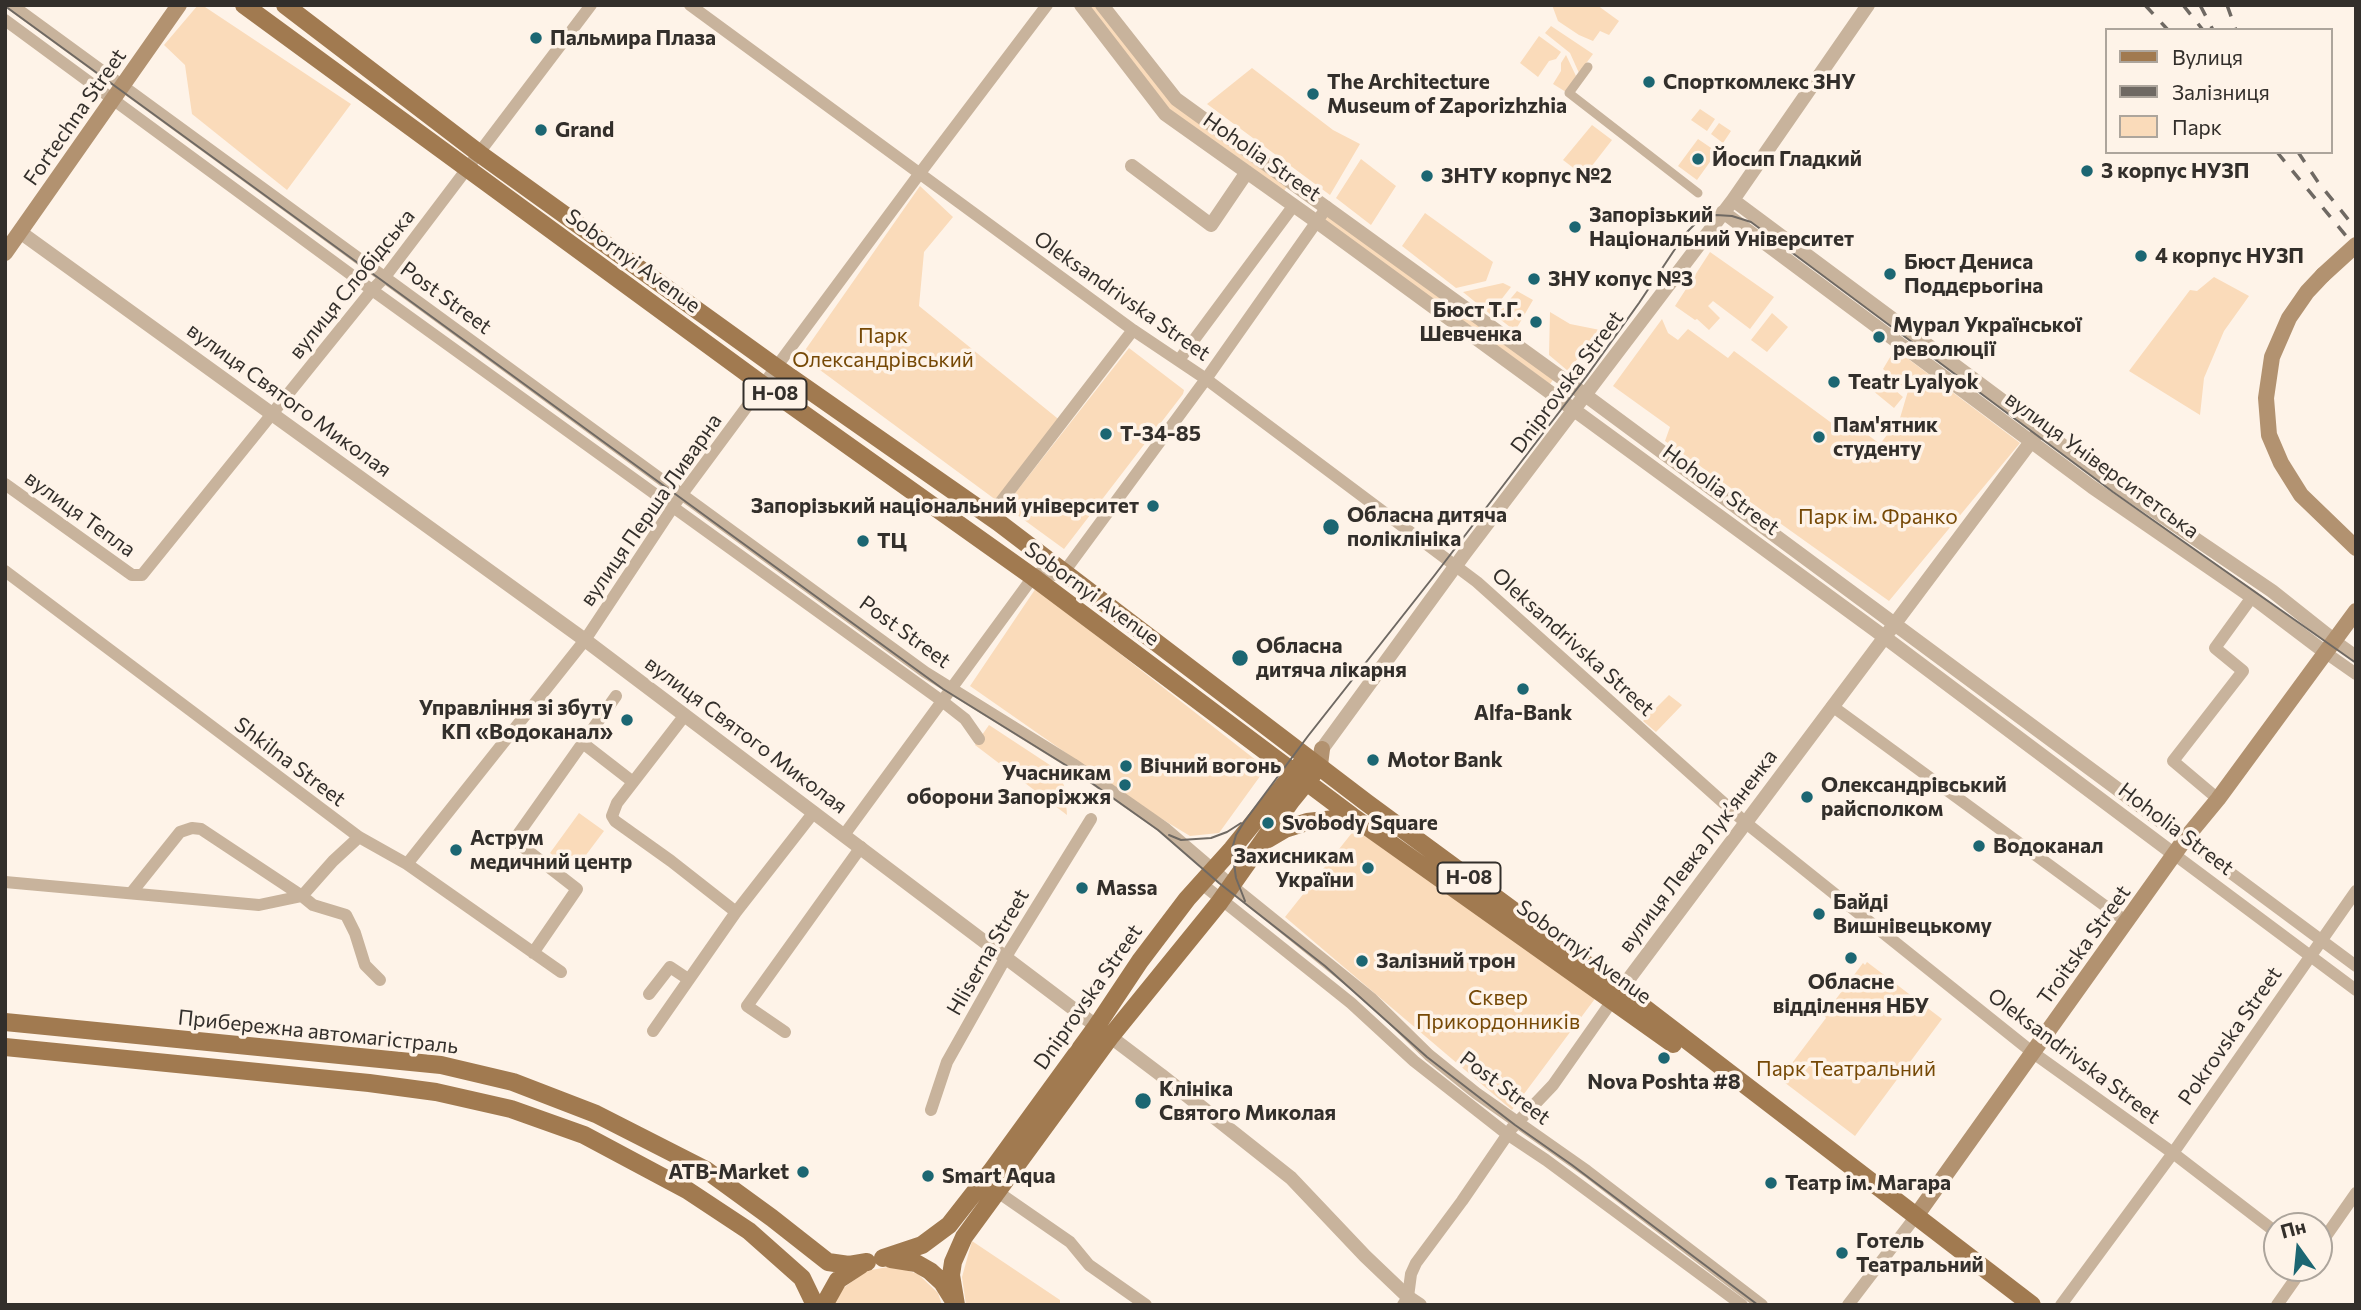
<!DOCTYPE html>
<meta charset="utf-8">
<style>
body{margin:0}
#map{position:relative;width:2361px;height:1310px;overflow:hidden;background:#fef3e8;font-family:Commissioner,sans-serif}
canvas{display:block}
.frame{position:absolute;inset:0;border:7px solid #332f2b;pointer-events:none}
.legend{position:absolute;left:2105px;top:28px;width:228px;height:126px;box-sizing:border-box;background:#fef3e8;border:2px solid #ada59c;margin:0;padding:9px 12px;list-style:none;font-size:21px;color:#332f2b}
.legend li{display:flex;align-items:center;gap:14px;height:35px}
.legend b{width:35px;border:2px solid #ada59c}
.north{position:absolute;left:2263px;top:1212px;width:70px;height:70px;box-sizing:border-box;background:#fef3e8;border:2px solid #ada59c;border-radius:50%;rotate:345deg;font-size:19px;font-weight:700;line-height:28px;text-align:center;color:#332f2b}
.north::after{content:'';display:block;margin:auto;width:24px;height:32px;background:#1c6672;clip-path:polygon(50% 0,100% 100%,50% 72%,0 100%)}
</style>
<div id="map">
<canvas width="2361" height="1310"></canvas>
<div class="frame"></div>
<ul class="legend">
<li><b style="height:9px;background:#a17a50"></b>Вулиця</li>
<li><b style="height:9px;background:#6f6963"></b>Залізниця</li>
<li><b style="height:19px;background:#fadbba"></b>Парк</li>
</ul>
<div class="north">Пн</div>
</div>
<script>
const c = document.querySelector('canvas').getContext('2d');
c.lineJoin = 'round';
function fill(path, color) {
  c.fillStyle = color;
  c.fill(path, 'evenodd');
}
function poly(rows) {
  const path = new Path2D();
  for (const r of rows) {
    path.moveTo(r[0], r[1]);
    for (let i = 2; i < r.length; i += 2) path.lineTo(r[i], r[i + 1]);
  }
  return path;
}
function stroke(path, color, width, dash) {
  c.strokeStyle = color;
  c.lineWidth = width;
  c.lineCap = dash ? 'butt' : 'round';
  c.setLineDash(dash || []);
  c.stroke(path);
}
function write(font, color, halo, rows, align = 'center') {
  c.font = font + ' Commissioner,sans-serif';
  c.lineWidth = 7;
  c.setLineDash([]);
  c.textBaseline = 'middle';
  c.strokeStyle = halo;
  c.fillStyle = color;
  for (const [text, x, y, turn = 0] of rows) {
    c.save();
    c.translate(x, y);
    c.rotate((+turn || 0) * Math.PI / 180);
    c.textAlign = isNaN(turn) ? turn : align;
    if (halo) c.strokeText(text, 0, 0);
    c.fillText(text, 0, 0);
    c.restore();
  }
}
fill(poly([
 [198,5,202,5,351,104,287,190,192,114,185,65,164,45],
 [1088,5,1098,5,1173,103,1288,185,1284,191,1169,109],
 [1552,5,1597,5,1619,21,1609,35,1600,31,1593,41,1579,35,1558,21],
 [1551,26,1593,54,1579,73,1570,53,1545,33],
 [1539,36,1561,52,1556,59,1549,61,1538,77,1520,63],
 [1566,55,1576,76,1566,92,1553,84,1561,71,1561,63],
 [1252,68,1333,130,1360,144,1330,195,1207,104],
 [1700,109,1715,119,1707,131,1691,120],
 [1719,123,1731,131,1723,143,1711,134],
 [1592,125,1612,140,1584,176,1563,160],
 [1698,139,1717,152,1697,180,1678,166],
 [1361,159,1396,186,1371,225,1336,198],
 [920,186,953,217,924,252,919,306,1062,422,1000,503,801,356],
 [1425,213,1493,262,1486,281,1456,288,1402,246],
 [1328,215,1555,377,1550,384,1324,221],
 [1710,252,1774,297,1750,329,1713,301,1708,306,1720,318,1709,330,1697,319,1695,320,1675,306],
 [2214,277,2249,296,2224,331,2204,378,2200,415,2129,371,2190,290,2197,291],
 [1503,283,1511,287,1490,314,1463,292],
 [1517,291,1533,300,1515,331,1496,316],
 [1550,312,1570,324,1600,330,1568,371,1549,355],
 [1772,313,1788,327,1767,352,1751,340],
 [1662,319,1668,333,1678,340,1688,329,1728,358,1734,351,1837,427,1844,417,1880,444,1900,418,1908,391,1883,369,1895,349,2020,443,1889,601,1665,441,1670,427,1613,386],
 [1129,348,1184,390,1183,394,1064,549,1005,506],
 [1881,378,1903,397,1894,408,1872,390],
 [1036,588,1266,768,1219,833,1190,836,1152,813,970,686],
 [1669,695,1682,705,1656,732,1643,721],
 [989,725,1059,771,1065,789,1067,815,975,745],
 [579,813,604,831,574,871,550,853],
 [1355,829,1597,996,1512,1110,1285,917],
 [1867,962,1942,1019,1855,1136,1780,1079,1826,1018,1824,1015,1863,963,1865,965],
 [972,1241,1060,1300,1060,1305,966,1305,962,1277],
 [893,1266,918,1274,938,1293,942,1305,831,1305,838,1292,866,1271]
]), '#fadbba');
stroke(poly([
 [1588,67,1569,93,1698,193]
]), '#c8b39c', 9);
stroke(poly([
 [12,5,925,672,1073,764,1166,829,1242,894,1372,999,1429,1055,1476,1093,1587,1171,1762,1305],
 [690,5,1133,330,1206,379,1477,582,1746,823,2032,1052,2173,1153,2277,1233],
 [5,20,372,290,942,701,965,719,979,739],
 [1179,360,1294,205],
 [5,484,132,575,142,575,372,290,385,277,591,5],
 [990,516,1133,330],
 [5,571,359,837,407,864,561,972],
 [2335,641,2356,656],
 [2326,653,2356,674],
 [1832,706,2127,922],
 [685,715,617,803,612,816,615,821,671,861,736,912],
 [584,744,633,782],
 [2218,799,2173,761,2243,671,2215,648,2252,597],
 [844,835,1033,577,1041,572,1056,575,1064,572,1206,379,1327,207],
 [359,837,333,861,302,896,313,905,346,915,355,933,365,965,380,980],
 [2185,839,2356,966],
 [2175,855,2356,990],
 [407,864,585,640,677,501,920,173,1047,5],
 [5,882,259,905,302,896,201,829,192,828,180,832,132,892],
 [1202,884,1351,1003,1414,1061,1507,1134,1546,1160,1742,1305],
 [533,953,577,889,514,840,616,696],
 [649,994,670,967,688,979],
 [653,1031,736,912,814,812],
 [785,1032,747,1006,861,847],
 [931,1110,947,1062,1010,950,1091,819],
 [992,1188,1070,1242,1089,1265,1146,1305],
 [2319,1246,2356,1193],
 [1403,1305,1408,1297,1411,1274,1416,1263,1462,1201,1512,1128,1553,1085,1612,1001],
 [1848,1305,1916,1216],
 [2061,1305,2173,1153,2356,891],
 [2277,1305,2303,1268]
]), '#c8b39c', 12);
stroke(poly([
 [1081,5,1165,114,1317,222,1875,630,2175,855],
 [1102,5,1176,99,1577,389,2185,839],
 [1132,166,1211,225,1247,172],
 [1733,200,2116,485,2272,591,2335,641],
 [1723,212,2092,487,2252,597,2326,653],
 [20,232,585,640,1161,1075,1291,1178,1365,1256,1408,1297,1420,1305],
 [1322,749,1465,553,1733,200,1868,5],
 [1616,996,2036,435]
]), '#c8b39c', 14);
stroke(poly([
 [5,253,179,5],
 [2323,275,2307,292,2289,318,2272,357,2266,398,2269,435,2281,463,2301,495,2356,548],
 [1320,765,1322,749],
 [1916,1216,2185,839,2218,799,2356,611]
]), '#b29270', 16);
stroke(poly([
 [244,5,763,385,1033,577,1352,816,1673,1044],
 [285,5,480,154,776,367,998,522,1367,803,1620,989,2032,1305],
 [1268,839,1285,829,1307,822,1353,817],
 [5,1022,441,1065,513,1082,596,1114,706,1170,772,1218,828,1262,849,1265,867,1262],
 [5,1047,369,1083,436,1092,511,1109,584,1135,687,1190,749,1231,802,1278,815,1305],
 [883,1258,922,1245,949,1225,992,1170,1096,1027,1140,961,1187,899,1232,849,1301,764],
 [891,1259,916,1263,930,1271,942,1282,952,1298],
 [824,1305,838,1280,861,1265],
 [956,1305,951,1275,953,1262,964,1237,1111,1036,1219,903,1291,801,1313,774]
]), '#a17a50', 18);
stroke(poly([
 [5,6,943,689,1072,769,1158,830,1219,883,1325,966,1427,1057,1515,1125,1572,1165,1758,1305],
 [1169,835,1181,840,1211,838,1227,832,1241,823],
 [1245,901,1236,878,1232,849,1236,835,1244,822,1308,736,1434,576,1586,377,1639,303,1685,234,1698,221,1716,215,1732,216,1751,222,2113,492,2356,663]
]), '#6f6963', 2);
stroke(poly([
 [2145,5,2168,30],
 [2183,5,2203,30],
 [2200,5,2213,30],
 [2227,5,2236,30],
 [2277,152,2356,248],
 [2298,152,2318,182,2356,229]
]), '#6f6963', 3.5, [12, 12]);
stroke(poly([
 [2323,275,2356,245]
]), '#b29270', 16);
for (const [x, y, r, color] of [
 [536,38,7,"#1c6672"],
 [1649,82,7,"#1c6672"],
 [1313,94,7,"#1c6672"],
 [541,130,7,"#1c6672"],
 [1698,159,7,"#1c6672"],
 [2087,171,7,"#1c6672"],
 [1427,176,7,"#1c6672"],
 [1575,227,7,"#1c6672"],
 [2141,256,7,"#1c6672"],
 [1890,274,7,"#1c6672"],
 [1534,279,7,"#1c6672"],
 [1536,322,7,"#1c6672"],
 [1879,337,7,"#1c6672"],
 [1834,382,7,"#1c6672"],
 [1106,434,7,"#1c6672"],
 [1819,437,7,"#1c6672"],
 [1153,506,7,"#1c6672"],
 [1331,527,9,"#1c6672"],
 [863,541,7,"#1c6672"],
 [1240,658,9,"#1c6672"],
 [1523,689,7,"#1c6672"],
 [627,720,7,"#1c6672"],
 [1373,760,7,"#1c6672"],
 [1126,766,7,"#1c6672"],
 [1125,785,7,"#1c6672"],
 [1807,797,7,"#1c6672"],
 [1268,823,7,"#1c6672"],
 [1979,846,7,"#1c6672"],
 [456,850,7,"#1c6672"],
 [1368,868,7,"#1c6672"],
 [1082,888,7,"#1c6672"],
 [1819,914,7,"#1c6672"],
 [1851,958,7,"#1c6672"],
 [1362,961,7,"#1c6672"],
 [1664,1058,7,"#1c6672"],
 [1143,1101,9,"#1c6672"],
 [803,1172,7,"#1c6672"],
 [928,1176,7,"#1c6672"],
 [1771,1183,7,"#1c6672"],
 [1842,1253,7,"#1c6672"]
]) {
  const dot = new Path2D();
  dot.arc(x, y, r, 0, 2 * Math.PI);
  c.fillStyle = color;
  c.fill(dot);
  stroke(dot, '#fef3e8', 2.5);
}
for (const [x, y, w] of [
 [775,394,63],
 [1469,878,63]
]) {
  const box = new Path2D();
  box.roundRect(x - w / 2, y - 15.5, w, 31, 5);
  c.fillStyle = '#fef3e8';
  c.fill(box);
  stroke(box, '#332f2b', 2);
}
write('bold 19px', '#332f2b', null, [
 ["Н-08",775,394],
 ["Н-08",1469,878]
]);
write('bold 21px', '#332f2b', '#fef3e8', [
 ["Пальмира Плаза",550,38],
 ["The Architecture",1327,82],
 ["Museum of Zaporizhzhia",1327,106],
 ["Спорткомлекс ЗНУ",1663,82],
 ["Grand",555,130],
 ["Йосип Гладкий",1712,159],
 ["3 корпус НУЗП",2101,171],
 ["ЗНТУ корпус №2",1441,176],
 ["Запорізький",1589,215],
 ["Національний Університет",1589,239],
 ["4 корпус НУЗП",2155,256],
 ["Бюст Дениса",1904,262],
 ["Поддєрьогіна",1904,286],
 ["ЗНУ копус №3",1548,279],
 ["Бюст Т.Г.",1522,310,"right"],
 ["Шевченка",1522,334,"right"],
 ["Мурал Української",1893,325],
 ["революції",1893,349],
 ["Teatr Lyalyok",1848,382],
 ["Пам'ятник",1833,425],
 ["студенту",1833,449],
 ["Т-34-85",1120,434],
 ["Запорізький національний університет",1139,506,"right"],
 ["Обласна дитяча",1347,515],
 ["поліклініка",1347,539],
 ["ТЦ",877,541],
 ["Обласна",1256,646],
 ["дитяча лікарня",1256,670],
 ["Управлiння зi збуту",613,708,"right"],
 ["КП «Водоканал»",613,732,"right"],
 ["Alfa-Bank",1523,713,"center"],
 ["Motor Bank",1387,760],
 ["Вічний вогонь",1140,766],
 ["Учасникам",1111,773,"right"],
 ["оборони Запоріжжя",1111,797,"right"],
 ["Олександрівський",1821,785],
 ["райсполком",1821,809],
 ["Svobody Square",1282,823],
 ["Аструм",470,838],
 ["медичний центр",470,862],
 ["Водоканал",1993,846],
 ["Захисникам",1354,856,"right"],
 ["України",1354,880,"right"],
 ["Massa",1096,888],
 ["Байді",1833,902],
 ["Вишнівецькому",1833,926],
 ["Залізний трон",1376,961],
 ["Обласне",1851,982,"center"],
 ["відділення НБУ",1851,1006,"center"],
 ["Nova Poshta #8",1664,1082,"center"],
 ["Клініка",1159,1089],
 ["Святого Миколая",1159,1113],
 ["ATB-Market",789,1172,"right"],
 ["Smart Aqua",942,1176],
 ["Театр ім. Магара",1785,1183],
 ["Готель",1856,1241],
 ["Театральний",1856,1265]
], 'left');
write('21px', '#332f2b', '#fef3e8', [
 ["Fortechna Street",75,117,-55],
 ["Hoholia Street",1262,157,35],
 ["Sobornyi Avenue",633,261,36],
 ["вулиця Слобідська",352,284,-51],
 ["Oleksandrivska Street",1122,296,35],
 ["Post Street",446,298,36],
 ["Dniprovska Street",1567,382,-53],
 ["вулиця Святого Миколая",289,400,36],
 ["вулиця Університетська",2102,465,36],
 ["Hoholia Street",1721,490,36],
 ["вулиця Перша Ливарна",651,510,-55],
 ["вулиця Тепла",80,514,36],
 ["Sobornyi Avenue",1092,594,36],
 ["Post Street",905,632,36],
 ["Oleksandrivska Street",1573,642,42],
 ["вулиця Святого Миколая",746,735,37],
 ["Shkilna Street",290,762,37],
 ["Hoholia Street",2176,829,37],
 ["вулиця Левка Лукʼяненка",1698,851,-53],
 ["Troitska Street",2084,945,-54],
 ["Hliserna Street",988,952,-60],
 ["Sobornyi Avenue",1584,952,36],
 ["Dniprovska Street",1088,997,-55],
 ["Прибережна автомагістраль",318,1032,6],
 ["Pokrovska Street",2230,1036,-55],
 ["Oleksandrivska Street",2074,1056,37],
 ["Post Street",1505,1088,37]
]);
write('21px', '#764906', '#fef3e8', [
 ["Парк",883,336],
 ["Олександрівський",883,360],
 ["Парк ім. Франко",1878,517],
 ["Сквер",1498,998],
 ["Прикордонників",1498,1022],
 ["Парк Театральний",1846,1069]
]);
</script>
